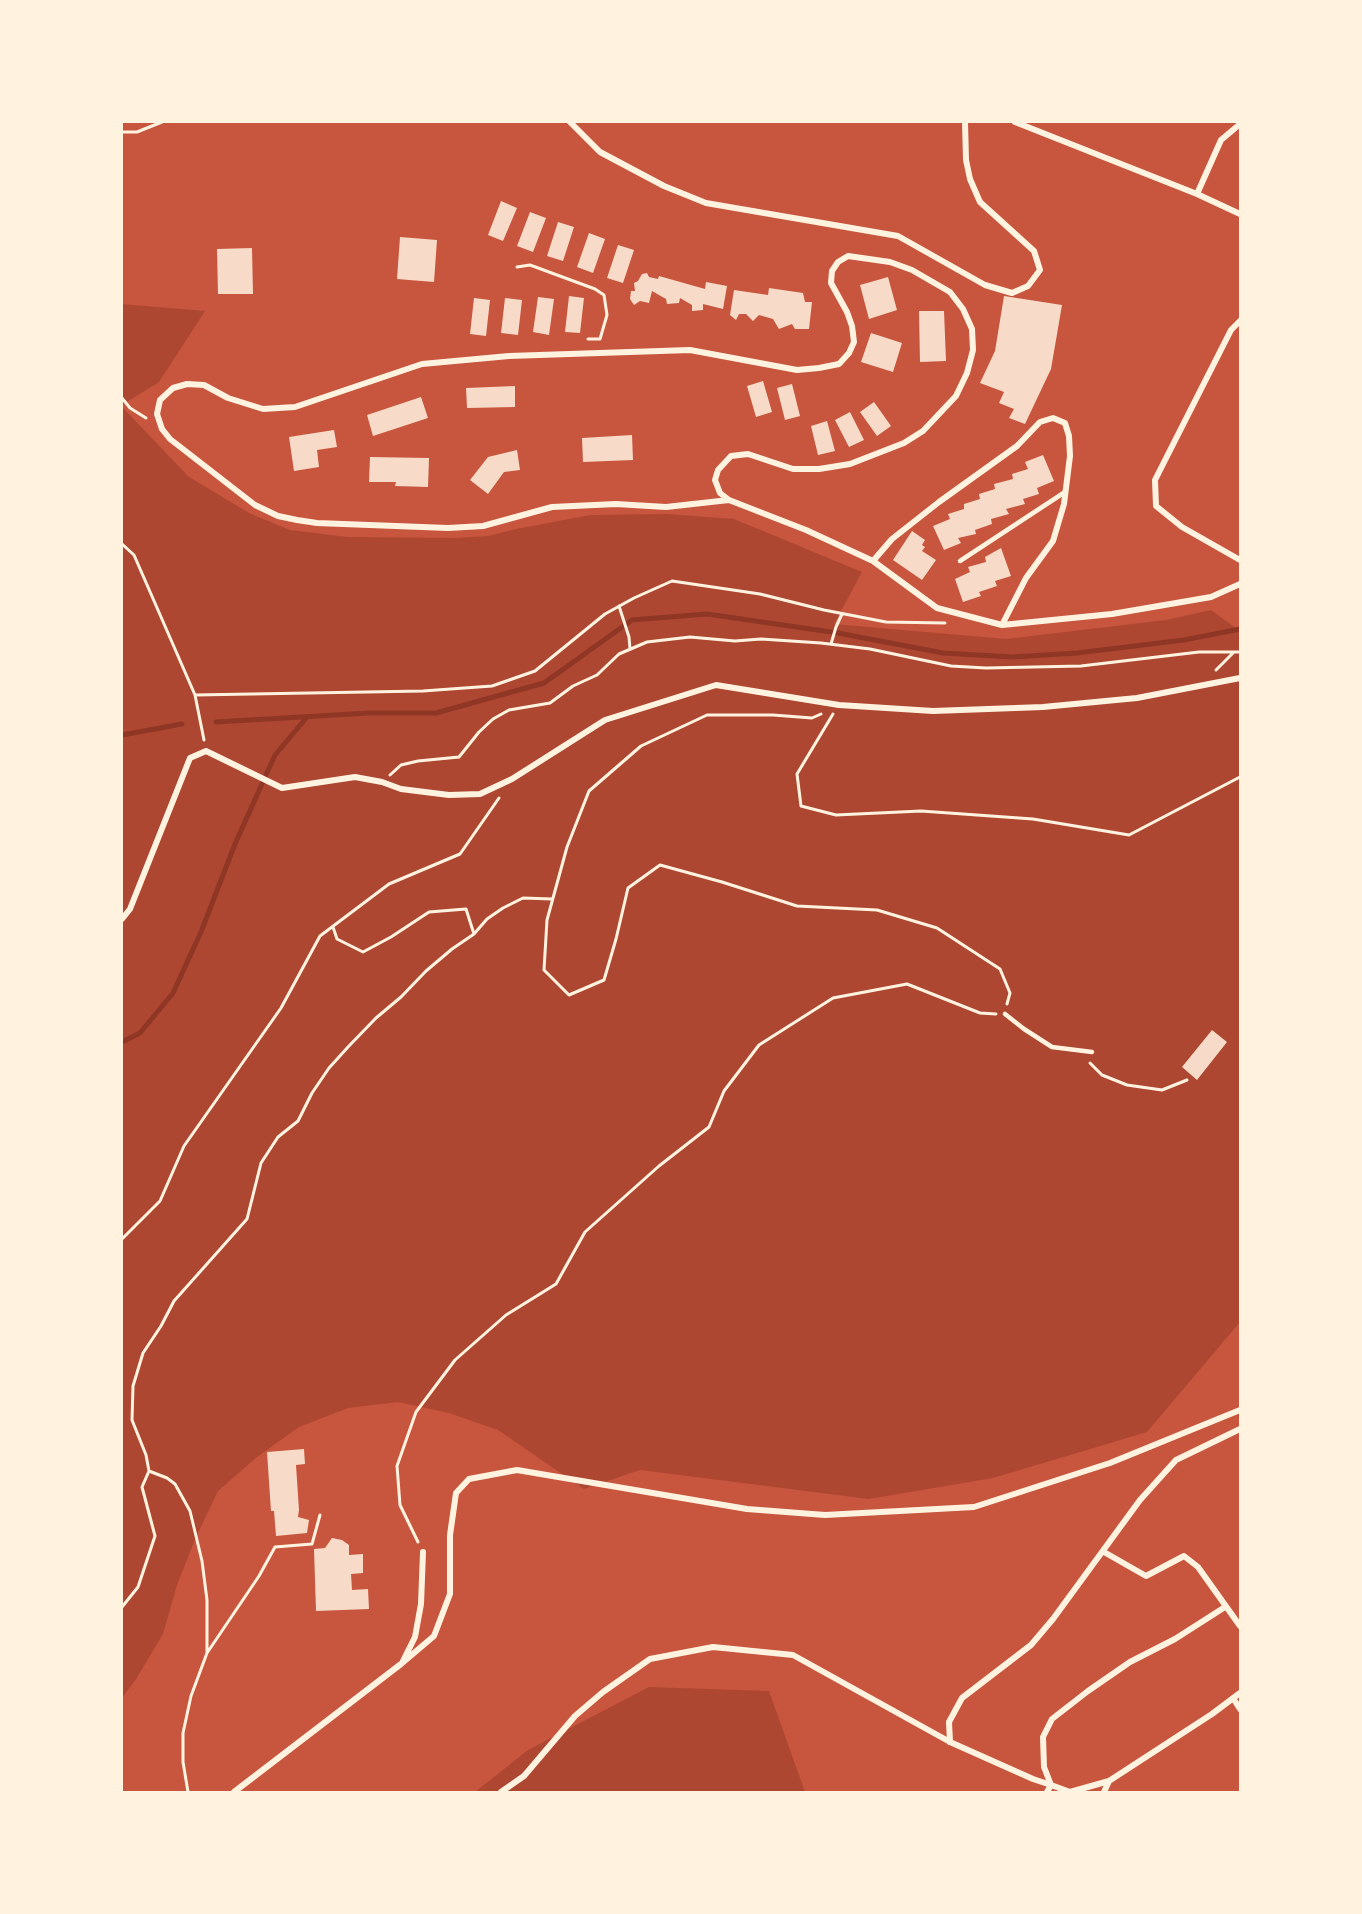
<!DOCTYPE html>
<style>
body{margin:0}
#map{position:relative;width:1362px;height:1914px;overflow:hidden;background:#c8553d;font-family:"Varela Round",sans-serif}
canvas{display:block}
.frame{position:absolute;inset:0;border:123px solid #fff3e0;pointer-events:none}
</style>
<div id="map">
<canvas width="1362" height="1914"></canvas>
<div class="frame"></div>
</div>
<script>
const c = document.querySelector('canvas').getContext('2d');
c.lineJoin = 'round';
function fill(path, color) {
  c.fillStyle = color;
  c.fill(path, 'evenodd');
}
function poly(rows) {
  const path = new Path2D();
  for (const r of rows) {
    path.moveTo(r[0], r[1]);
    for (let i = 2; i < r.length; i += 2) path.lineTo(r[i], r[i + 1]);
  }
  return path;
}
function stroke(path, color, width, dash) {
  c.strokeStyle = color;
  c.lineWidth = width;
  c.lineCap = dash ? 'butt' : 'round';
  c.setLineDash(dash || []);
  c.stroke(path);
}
fill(poly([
 [122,304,205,311,159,382,122,405],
 [122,407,189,477,249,513,290,530,347,537,455,538,488,536,521,528,591,515,667,514,734,519,862,572,834,624,1006,639,1166,620,1211,610,1240,631,1240,1322,1147,1432,993,1478,869,1499,640,1470,584,1489,498,1430,449,1413,398,1402,348,1408,299,1427,257,1457,218,1491,196,1537,177,1585,163,1634,136,1679,122,1698],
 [649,1687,769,1691,805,1792,475,1792,528,1750]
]), '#ae4732');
stroke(poly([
 [216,722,369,713,436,713,544,683,632,620,707,614,838,633,943,653,1012,657,1077,653,1184,640,1240,629],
 [122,735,182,724],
 [122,1042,140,1033,173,993,201,932,235,844,275,755,307,717]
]), '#8f3625', 5);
fill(poly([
 [501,201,517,208,503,241,488,235],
 [530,212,546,218,533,252,517,246],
 [558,222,574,227,563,261,547,256],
 [589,233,605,239,593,273,577,267],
 [400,237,437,240,434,282,397,279],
 [618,245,634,250,623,283,607,278],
 [252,248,253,294,218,294,217,249],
 [647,273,649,277,658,279,659,276,705,289,706,282,727,286,723,309,703,304,703,310,692,311,692,305,680,298,679,303,667,304,666,299,652,291,649,303,640,301,634,305,630,299,631,291,635,291,634,283,638,281,642,274],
 [888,277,897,310,869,319,860,285],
 [769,288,803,293,805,302,812,302,809,329,795,329,792,324,779,329,773,319,759,315,753,321,746,314,739,314,736,320,730,315,734,290,768,295],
 [569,296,584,298,580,333,565,332],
 [1004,296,1062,305,1051,369,1025,424,1009,418,1014,409,999,403,1004,392,980,383,995,351],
 [538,297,554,299,549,335,533,332],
 [474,298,490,300,486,336,470,334],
 [505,298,522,300,518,335,501,333],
 [919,311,944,311,946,361,920,362],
 [871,333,902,343,893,372,861,362],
 [763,381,772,412,756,417,747,386],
 [792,384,800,416,785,420,777,388],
 [515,386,515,407,467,408,466,388],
 [421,397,428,418,373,436,367,415],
 [874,402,891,426,877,436,860,412],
 [850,412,864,440,849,447,835,420],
 [827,421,835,451,818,455,811,426],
 [334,430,337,447,317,450,319,467,294,471,289,437],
 [632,435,633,460,583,462,582,438],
 [517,450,520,470,504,472,488,494,470,480,488,457],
 [1043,455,1054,481,1037,488,1039,494,1023,499,1025,504,1006,509,1009,514,991,519,992,524,975,530,976,534,958,538,961,543,944,550,933,526,950,519,948,514,964,509,964,504,980,499,979,494,995,489,994,484,1013,479,1012,474,1028,469,1025,462],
 [370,457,429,458,428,487,395,486,396,482,369,482],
 [912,531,925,540,922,545,925,547,922,551,936,560,922,580,893,560],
 [1001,548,1011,576,995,581,997,586,979,592,981,596,963,602,955,579,970,572,968,567,986,562,985,557],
 [1212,1030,1227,1042,1197,1080,1182,1067],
 [304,1449,305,1464,296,1465,299,1510,298,1517,309,1520,307,1533,276,1536,274,1511,271,1511,267,1452],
 [332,1538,342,1540,349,1545,349,1555,363,1554,363,1573,351,1574,352,1590,368,1589,369,1609,316,1611,314,1549,325,1548]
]), '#f7dbc8');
stroke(poly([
 [122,132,137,132,162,122],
 [517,267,530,265,595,289,604,295,607,315,600,339,588,339],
 [122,398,130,408,146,418],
 [122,544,134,555,195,695,204,740],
 [619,606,629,637,630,649],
 [831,644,836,627,842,614],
 [1216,670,1234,652],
 [195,695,423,691,492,686,535,671,605,614,634,598,672,581,760,594,824,610,886,622,945,623],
 [821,714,812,718,773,715,707,715,641,746,589,791,567,847,547,920,544,970,569,995,604,980,616,939,628,888,660,865,722,882,797,906,877,910,937,928,1000,969,1010,993,1007,1004],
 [833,714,797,774,801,806,836,815,921,811,1033,819,1129,835,1240,777],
 [390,775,401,765,418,761,459,757,479,732,493,719,509,710,550,703,573,686,597,675,619,654,647,642,690,637,735,641,761,639,821,643,870,649,951,666,986,668,1081,666,1199,652,1240,652],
 [333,927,337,939,363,952,391,937,429,912,466,909,474,934],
 [1090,1063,1102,1075,1127,1085,1162,1090,1187,1080],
 [122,1239,160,1201,184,1146,281,1008,320,936,389,884,460,854,499,798],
 [149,1471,146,1455,132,1420,133,1386,143,1353,161,1326,174,1301,247,1219,261,1163,278,1137,298,1121,312,1093,329,1068,348,1047,376,1018,401,997,426,971,452,949,474,934,487,919,503,908,523,898,552,899],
 [418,1542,400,1505,397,1466,416,1412,455,1360,506,1315,556,1284,585,1232,659,1166,709,1127,724,1091,759,1045,833,998,907,984,980,1013,996,1014],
 [122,1607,138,1587,155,1536,142,1487,149,1471,167,1478,175,1484,190,1511,202,1561,207,1600,207,1653,191,1696,183,1733,183,1762,188,1792],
 [207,1653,259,1576,275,1547,312,1544,320,1515]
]), '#fff3e0', 3);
stroke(poly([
 [960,561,1065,492],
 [1005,1014,1024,1029,1052,1047,1092,1052]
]), '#fff3e0', 4.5);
stroke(poly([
 [570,122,600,152,664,186,706,203,898,236,985,285,1012,293,1028,286,1040,270,1034,251,980,202,970,179,966,160,965,122],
 [1015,122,1197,194,1240,214],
 [1197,194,1221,140,1240,124],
 [1240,321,1231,330,1155,480,1156,506,1182,527,1240,560],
 [729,500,666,507,616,504,552,507,483,526,448,528,317,523,297,520,278,516,255,505,170,439,162,429,157,414,160,400,173,388,187,384,204,385,228,398,263,409,295,407,422,364,509,356,690,350,797,370,819,368,839,364,849,353,854,342,852,326,847,312,831,283,832,271,838,262,848,256,890,262,912,270,950,292,963,309,972,329,973,350,967,373,956,396,923,431,904,443,850,464,819,469,793,469,748,454,731,456,718,470,715,480,720,493,729,500,806,530,873,561,937,608,1002,625,1112,614,1211,597,1240,584],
 [873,561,892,539,939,502,1017,446,1040,422,1053,418,1065,423,1069,436,1070,456,1064,504,1053,541,1026,578,1002,625],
 [122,919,130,909,190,758,206,751,282,788,355,777,382,782,401,789,449,795,480,794,512,779,605,720,716,685,839,705,933,711,1043,707,1137,698,1240,678],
 [1104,1552,1146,1576,1184,1556,1198,1567,1240,1626],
 [403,1661,415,1637,421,1604,423,1552],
 [1233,1698,1240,1709],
 [950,1742,949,1722,962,1698,1031,1645,1053,1619,1140,1500,1176,1460,1240,1429],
 [234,1792,401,1664,434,1636,450,1594,450,1535,456,1493,469,1479,517,1470,747,1509,825,1515,974,1507,1110,1463,1240,1410],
 [501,1792,524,1776,575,1716,603,1692,650,1659,713,1647,793,1655,950,1742,1033,1779,1051,1785,1070,1792,1109,1781],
 [1047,1792,1051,1785,1044,1767,1043,1737,1052,1719,1088,1691,1130,1662,1175,1639,1225,1607],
 [1104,1792,1109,1781,1212,1714,1240,1693]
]), '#fff3e0', 6);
</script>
